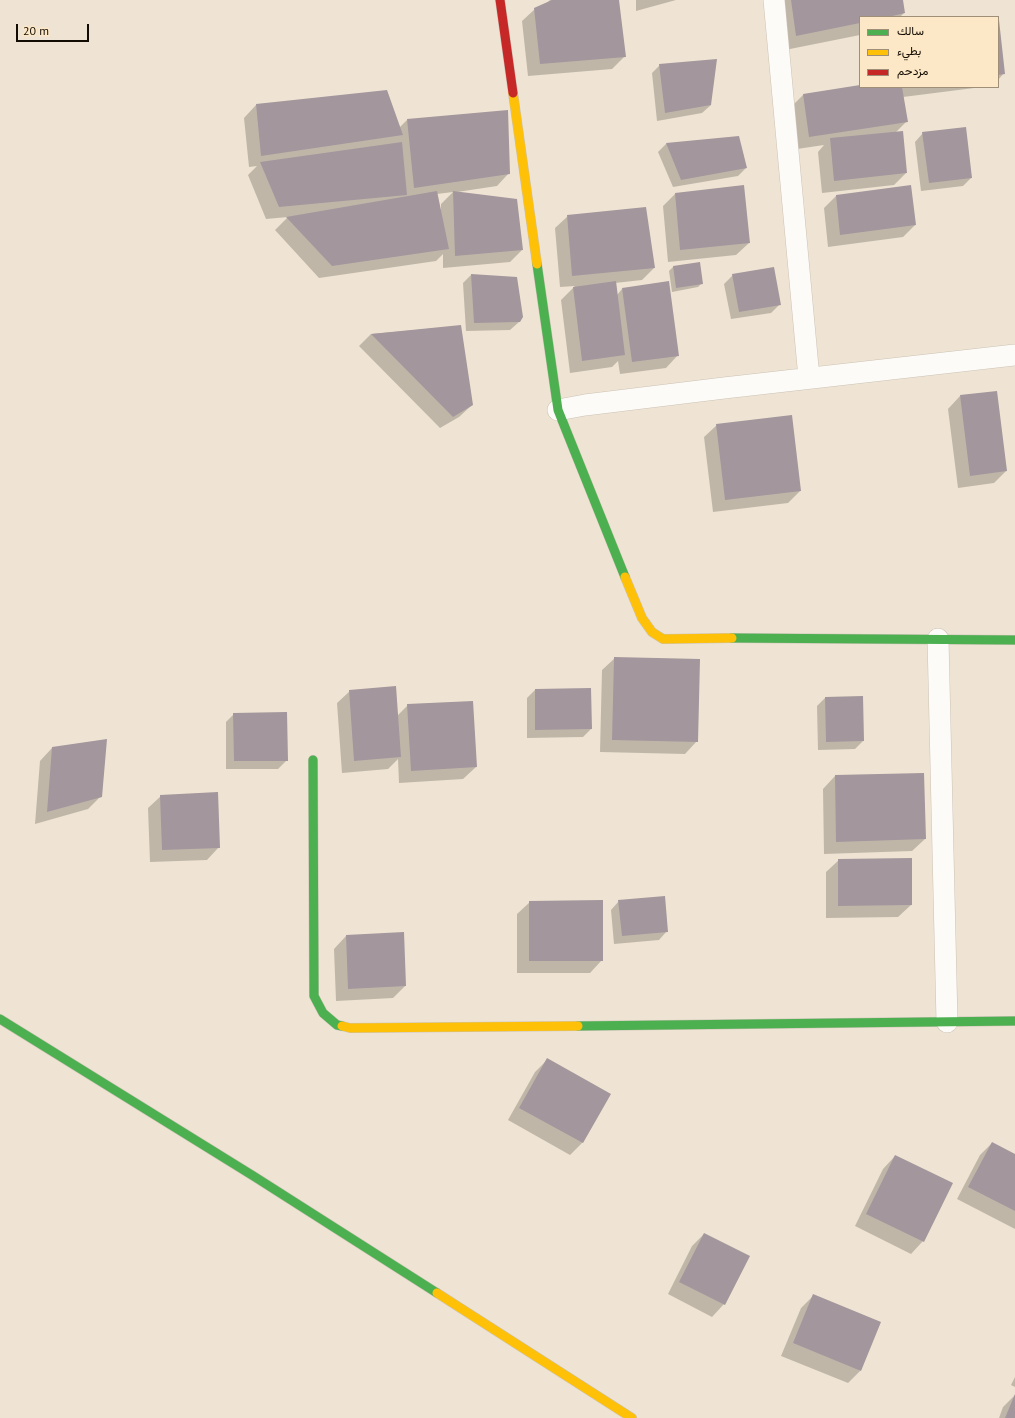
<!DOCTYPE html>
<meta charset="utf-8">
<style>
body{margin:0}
#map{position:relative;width:1015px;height:1418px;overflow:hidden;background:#efe4d3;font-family:"PT Sans",Vazirmatn,sans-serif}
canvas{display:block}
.legend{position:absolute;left:859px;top:16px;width:140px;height:72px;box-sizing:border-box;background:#fce7c6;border:1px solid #9f8f78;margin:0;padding:5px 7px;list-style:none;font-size:12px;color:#130c03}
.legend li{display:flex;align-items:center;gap:8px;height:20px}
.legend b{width:20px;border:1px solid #9f8f78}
.scale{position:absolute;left:16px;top:24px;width:73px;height:18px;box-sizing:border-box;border:2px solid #130c03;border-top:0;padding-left:5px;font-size:12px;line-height:14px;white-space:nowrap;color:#130c03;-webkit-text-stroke:3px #fce7c6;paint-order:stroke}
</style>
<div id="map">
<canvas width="1015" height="1418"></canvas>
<ul class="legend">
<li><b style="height:5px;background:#4caf50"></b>سالك</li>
<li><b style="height:5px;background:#ffc107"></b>بطيء</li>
<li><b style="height:5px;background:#c62828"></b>مزدحم</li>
</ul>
<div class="scale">20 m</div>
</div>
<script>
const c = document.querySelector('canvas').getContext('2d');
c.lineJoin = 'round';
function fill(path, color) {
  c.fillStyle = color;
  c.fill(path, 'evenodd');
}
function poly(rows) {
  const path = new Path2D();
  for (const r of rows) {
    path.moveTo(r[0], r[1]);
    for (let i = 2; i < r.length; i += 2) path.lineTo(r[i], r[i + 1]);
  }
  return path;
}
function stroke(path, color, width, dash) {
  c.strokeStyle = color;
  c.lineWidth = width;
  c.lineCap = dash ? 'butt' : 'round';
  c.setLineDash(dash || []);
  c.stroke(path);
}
fill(poly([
 [550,0,618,0,625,56,612,69,528,76,522,21,535,9,546,4],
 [636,0,676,0,636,11],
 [773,0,902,0,904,13,900,17,860,17,860,35,780,51],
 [998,21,1004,73,998,80],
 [660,65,711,105,702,113,657,121,652,73],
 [860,86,860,87,982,87,903,97,907,121,896,132,906,173,894,185,822,193,818,152,824,145,797,149,791,107,803,95],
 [256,105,399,128,407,120,509,173,497,186,457,192,522,250,510,262,443,268,443,254,436,261,319,278,275,230,288,217,266,219,248,175,257,166,249,167,244,118],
 [453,192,441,204,441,209,440,210,437,194],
 [923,133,971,178,963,186,921,191,915,142],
 [738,137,746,168,738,176,673,187,658,152,666,144],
 [910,186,915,225,903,237,828,247,824,208,836,196],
 [675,194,749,243,736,255,668,262,663,206],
 [645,208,654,268,642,280,615,283,617,295,622,289,678,355,666,368,620,374,618,361,612,367,570,373,561,300,575,286,560,287,555,228,568,216],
 [699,263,702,283,698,287,672,292,669,271,673,267],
 [471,275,519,322,510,330,466,331,463,283],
 [733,275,780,304,771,313,731,319,724,284],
 [460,326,472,405,459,417,440,428,359,346,371,334],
 [960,396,1006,471,994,483,958,488,948,409],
 [717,425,800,491,788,503,713,512,704,437],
 [615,658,697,741,685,754,600,752,602,670],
 [590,689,591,729,583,737,527,738,527,698,535,690],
 [350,691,397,716,408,705,476,767,463,779,399,783,398,759,388,769,342,773,337,703],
 [825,698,863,741,855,749,818,750,817,706],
 [234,714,287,760,278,769,226,769,226,722],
 [52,748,101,796,88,809,35,824,40,761],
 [835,776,925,839,912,851,824,854,823,789],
 [161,796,219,847,207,860,150,862,148,808],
 [911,859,911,905,898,917,826,918,826,872,839,860],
 [619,901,667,931,659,940,614,944,611,910],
 [530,902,602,960,590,973,517,973,517,914],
 [403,933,405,986,393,998,336,1001,334,949,346,936],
 [547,1060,610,1094,582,1143,570,1155,508,1120,535,1072],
 [992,1143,1015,1155,1015,1229,957,1199,980,1155],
 [895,1156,923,1241,911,1254,855,1226,883,1169],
 [704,1234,724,1304,712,1317,668,1294,692,1246],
 [814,1295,860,1371,848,1383,781,1356,801,1308],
 [1015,1377,1015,1387,1011,1385],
 [1015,1395,1015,1418,999,1418,1003,1407]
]), '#0003');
fill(poly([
 [552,0,619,0,626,57,540,64,534,8],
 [791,0,903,0,905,13,888,17,860,17,860,23,796,36],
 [998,20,999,20,1005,74,998,75],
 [717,59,711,105,665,113,659,64],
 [860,85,860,87,902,87,908,122,809,137,803,94],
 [387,90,403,135,261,156,256,104],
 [508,110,510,174,414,188,407,119],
 [966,127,972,178,929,183,922,132],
 [903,131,907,173,834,181,830,138],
 [739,136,747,168,681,180,666,143],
 [402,142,407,195,279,207,260,162],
 [744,185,750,243,680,250,675,193],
 [911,185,916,225,840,235,836,195],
 [437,191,449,249,332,266,286,217],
 [453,191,517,199,523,250,455,256],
 [646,207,655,268,572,276,567,215],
 [700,262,703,284,676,288,673,266],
 [774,267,781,305,739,312,732,274],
 [471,274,517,277,523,317,520,322,474,323],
 [616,281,625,355,582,361,573,287],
 [669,281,679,356,632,362,622,288],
 [461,325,473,405,453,417,371,334],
 [997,391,1007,471,970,476,960,395],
 [792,415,801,491,725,500,716,424],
 [614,657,700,659,698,742,612,740],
 [396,686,401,757,354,761,349,690],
 [591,688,592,729,535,730,535,689],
 [863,696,864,741,826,742,825,697],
 [473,701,477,767,411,771,407,704],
 [287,712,288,761,234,761,233,713],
 [107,739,102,797,47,812,52,747],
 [924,773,926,839,836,842,835,775],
 [218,792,220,848,162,850,160,795],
 [912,858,912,905,838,906,838,859],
 [665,896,668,932,622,936,618,900],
 [603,900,603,961,529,961,529,901],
 [404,932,406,986,348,989,346,935],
 [547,1058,611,1094,583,1143,519,1108],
 [992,1142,1015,1154,1015,1211,968,1187],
 [895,1155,953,1183,924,1242,866,1214],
 [704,1233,750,1256,725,1305,679,1282],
 [813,1294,881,1322,861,1371,793,1343],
 [1015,1394,1015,1418,1005,1418]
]), '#a3969c');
const street = poly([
 [774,0,809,378],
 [558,410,585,405,724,388,1015,355],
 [938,639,947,1022]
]);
const fast = poly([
 [537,264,558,410,625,577],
 [732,638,1015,640],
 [313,760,314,996,323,1013,337,1025,342,1026],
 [0,1019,255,1177,437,1293],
 [578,1026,1015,1021]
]);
const slow = poly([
 [513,93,537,264],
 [625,577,642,618,652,632,663,639,732,638],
 [342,1026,350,1028,578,1026],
 [437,1293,632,1418]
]);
const jam = poly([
 [500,0,513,93]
]);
stroke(street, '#cbc2b5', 22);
stroke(fast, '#cbc2b5', 10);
stroke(slow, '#cbc2b5', 10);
stroke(jam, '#cbc2b5', 10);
stroke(street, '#fdfbf8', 21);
stroke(fast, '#4caf50', 9);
stroke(slow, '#ffc107', 9);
stroke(jam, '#c62828', 9);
</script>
